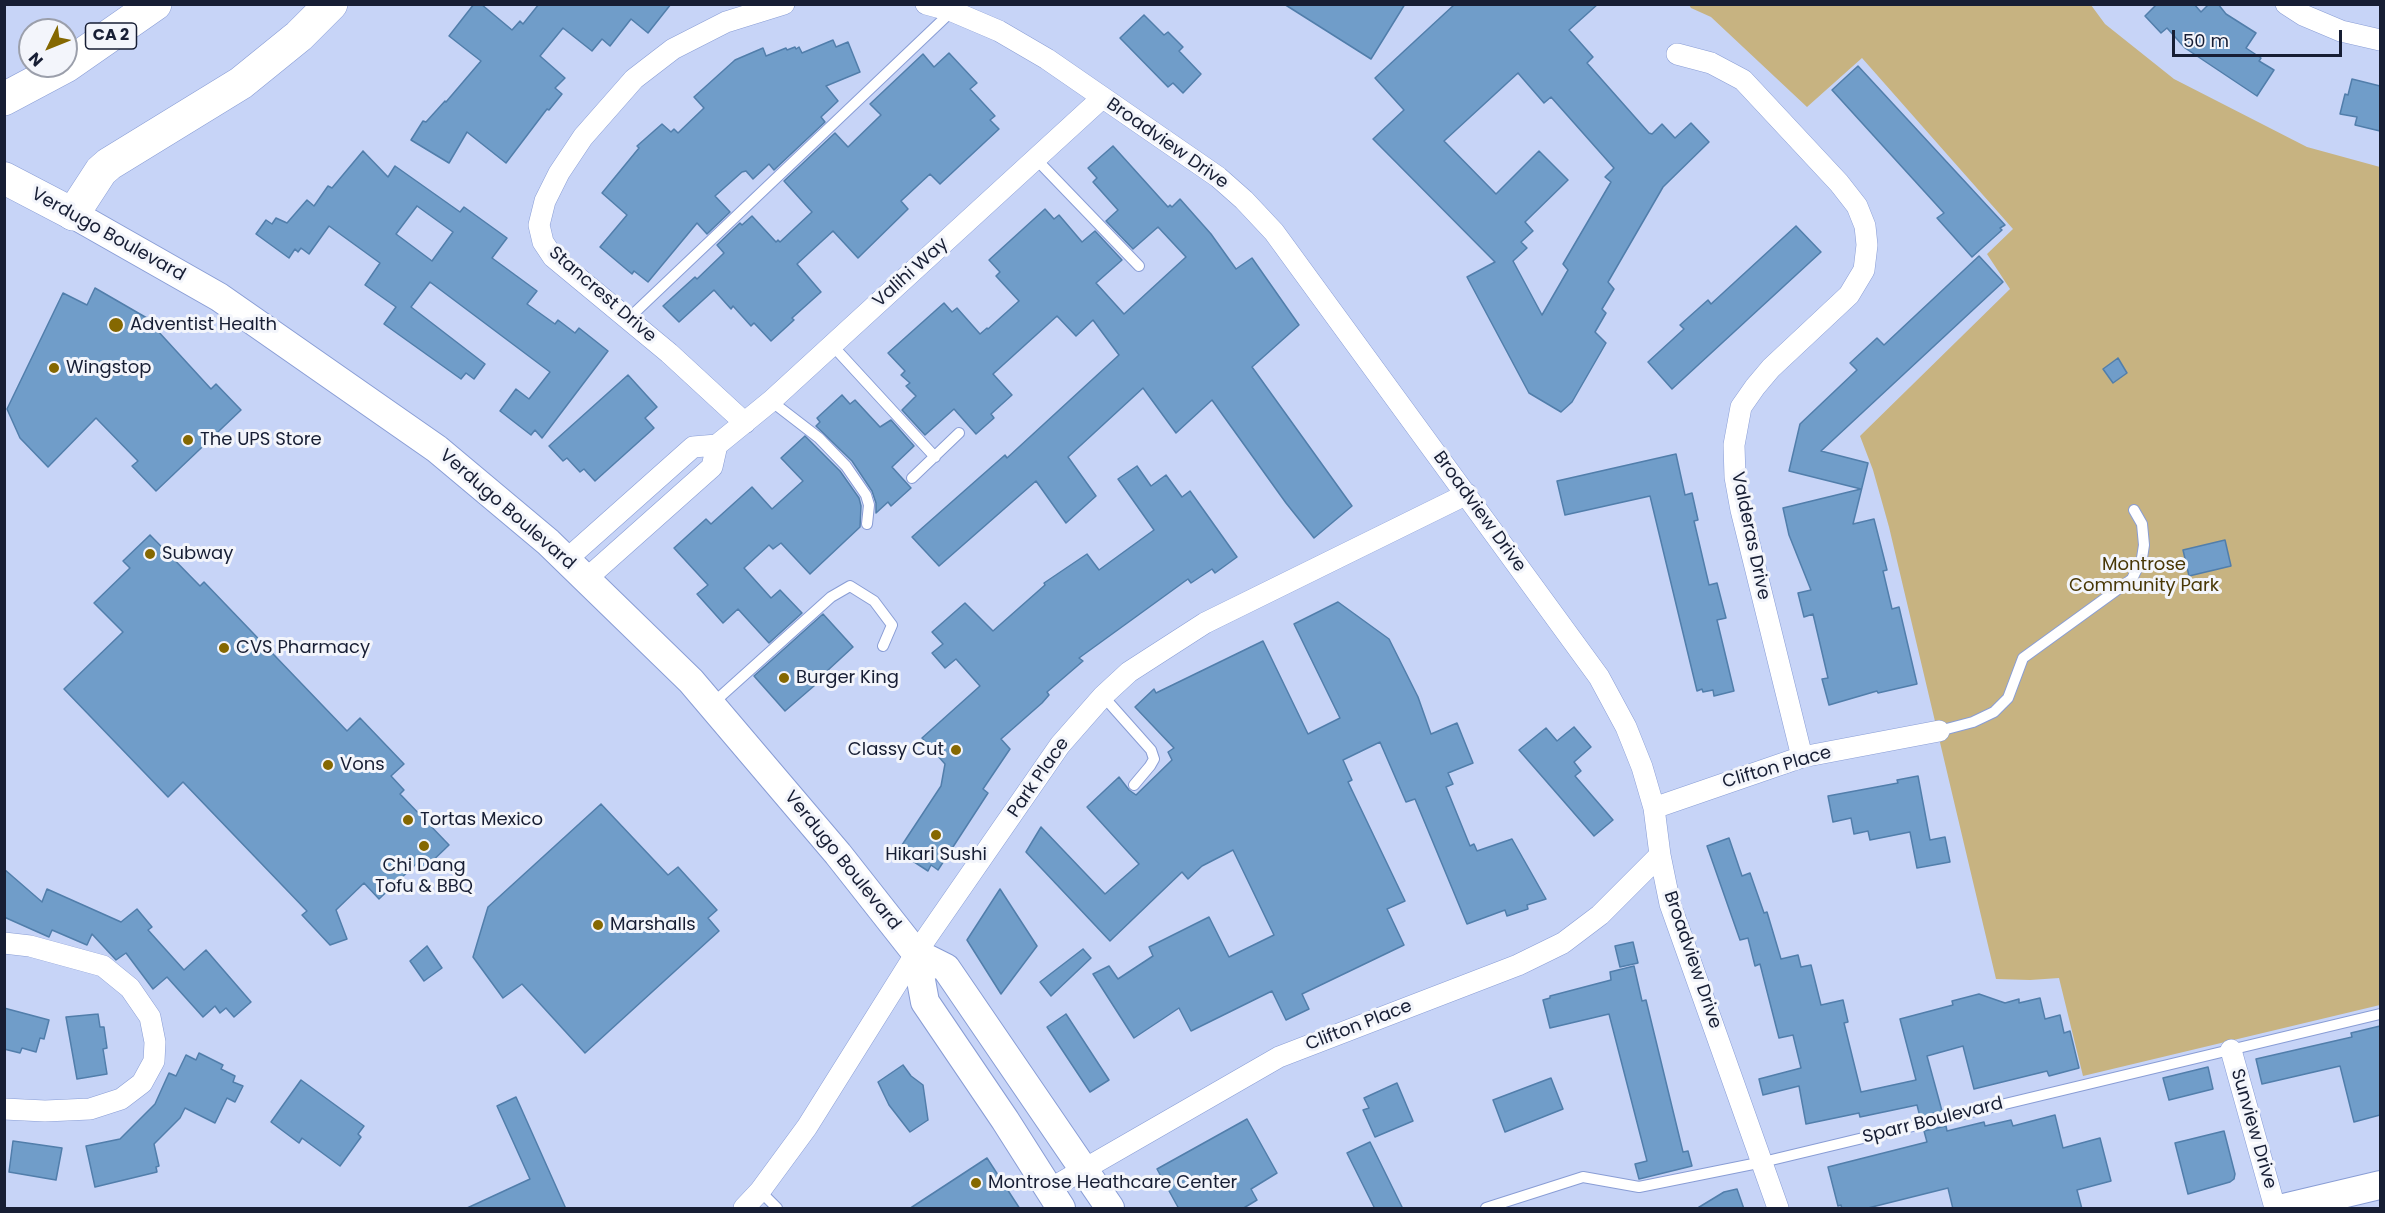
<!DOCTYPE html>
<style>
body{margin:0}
#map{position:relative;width:2385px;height:1213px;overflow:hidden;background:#c7d4f7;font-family:Poppins,sans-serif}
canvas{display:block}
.frame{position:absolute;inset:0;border:6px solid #171e34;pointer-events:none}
.north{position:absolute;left:18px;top:18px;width:60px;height:60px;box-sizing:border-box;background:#f3f5fb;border:2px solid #9b9fab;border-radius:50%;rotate:227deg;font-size:16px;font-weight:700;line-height:24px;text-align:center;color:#171e34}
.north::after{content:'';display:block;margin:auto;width:21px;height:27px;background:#856801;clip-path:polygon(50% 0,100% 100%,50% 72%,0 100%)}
.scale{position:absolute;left:2172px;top:30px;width:170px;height:27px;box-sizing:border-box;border:3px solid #171e34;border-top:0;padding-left:8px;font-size:18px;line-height:21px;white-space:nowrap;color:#171e34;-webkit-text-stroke:4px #f3f5fb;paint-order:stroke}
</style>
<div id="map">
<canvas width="2385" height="1213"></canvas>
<div class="frame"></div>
<div class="north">N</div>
<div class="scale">50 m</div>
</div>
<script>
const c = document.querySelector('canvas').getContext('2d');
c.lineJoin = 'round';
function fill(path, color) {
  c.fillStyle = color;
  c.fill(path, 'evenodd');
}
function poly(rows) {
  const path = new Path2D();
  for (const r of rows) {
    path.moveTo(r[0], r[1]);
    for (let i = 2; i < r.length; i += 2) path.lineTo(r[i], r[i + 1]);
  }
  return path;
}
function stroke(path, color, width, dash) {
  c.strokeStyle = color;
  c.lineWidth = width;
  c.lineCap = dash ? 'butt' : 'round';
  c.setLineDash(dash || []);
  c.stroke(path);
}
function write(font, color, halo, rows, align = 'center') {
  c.font = font + ' Poppins,sans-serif';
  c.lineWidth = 6;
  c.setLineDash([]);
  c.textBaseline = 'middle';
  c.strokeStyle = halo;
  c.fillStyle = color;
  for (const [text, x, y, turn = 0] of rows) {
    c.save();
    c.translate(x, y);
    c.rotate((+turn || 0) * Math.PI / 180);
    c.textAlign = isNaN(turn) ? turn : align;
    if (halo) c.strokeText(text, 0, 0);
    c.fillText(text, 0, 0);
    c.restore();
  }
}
fill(poly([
 [1689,5,2091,5,2105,24,2174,79,2307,147,2380,167,2380,1005,2083,1076,2059,978,2030,980,1996,979,1889,527,1873,470,1860,436,2010,289,1987,254,2013,229,1862,58,1807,107,1711,17,1691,8]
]), '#c7b381');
const building = poly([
 [474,4,481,4,512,30,520,21,523,24,539,4,671,4,648,33,631,19,610,46,602,39,592,51,563,28,540,56,565,78,555,88,562,94,549,110,547,109,506,163,467,132,449,163,411,140,423,121,426,122,445,101,446,102,481,61,449,36,474,4],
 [1284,4,1405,4,1371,59,1284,4],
 [1455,4,1598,4,1569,30,1593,57,1587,63,1649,133,1652,134,1662,124,1675,138,1691,123,1709,142,1663,187,1608,282,1614,289,1602,309,1606,313,1595,332,1606,343,1572,402,1561,412,1529,393,1467,277,1495,262,1373,139,1404,110,1375,78,1455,4],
 [1518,73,1544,103,1551,97,1614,168,1605,177,1611,182,1563,264,1568,270,1542,315,1513,261,1527,248,1521,242,1533,231,1525,222,1568,180,1539,151,1496,194,1444,141,1518,73],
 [2157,4,2194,4,2201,12,2209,4,2218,4,2226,14,2256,33,2246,48,2261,58,2259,61,2274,70,2257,96,2185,48,2167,28,2161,33,2145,16,2157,4],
 [1144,15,1164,35,1168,32,1183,47,1179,51,1201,74,1183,93,1173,83,1168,87,1120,38,1144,15],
 [833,40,836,47,848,42,860,72,826,86,838,101,821,117,825,122,774,170,769,164,753,179,746,171,742,172,715,196,730,212,707,234,697,223,648,282,634,271,632,274,600,247,627,215,602,193,639,148,637,146,662,124,671,132,674,129,678,133,704,108,694,97,735,60,763,48,766,56,786,48,787,50,795,47,796,49,799,47,802,53,833,40],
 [949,53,977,83,970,89,995,116,990,120,999,129,940,184,930,174,901,201,908,209,858,258,833,231,797,264,821,292,792,318,794,320,771,341,754,323,751,326,733,306,731,309,714,290,679,322,663,306,695,277,697,279,724,253,717,245,740,223,742,225,752,216,776,242,778,240,780,242,812,212,784,181,835,133,848,147,881,115,870,104,923,54,934,67,949,53],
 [1858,66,2005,225,2000,228,2002,230,1972,257,1937,218,1944,213,1832,90,1858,66],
 [2352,79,2380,86,2380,131,2355,125,2357,117,2340,114,2345,94,2348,95,2352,79],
 [1113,146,1168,207,1170,205,1172,207,1180,199,1211,234,1236,269,1252,258,1299,325,1252,367,1352,506,1314,538,1286,503,1212,400,1176,433,1143,388,1068,457,1096,496,1066,523,1036,481,939,566,912,537,1005,455,1007,458,1119,355,1093,320,1076,336,1057,316,993,374,1012,395,991,414,994,418,976,434,954,409,925,435,902,410,916,396,906,386,910,383,901,375,905,371,888,353,944,303,952,312,957,308,980,334,987,328,988,329,1019,301,996,276,1000,272,989,260,1045,209,1054,219,1059,215,1082,242,1095,231,1122,260,1096,283,1124,314,1186,257,1158,227,1133,249,1106,221,1118,210,1093,182,1097,178,1088,168,1113,146],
 [363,151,388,177,395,166,460,212,464,207,507,238,492,258,537,291,527,304,555,324,558,320,575,333,579,328,608,351,542,438,535,430,531,435,500,411,516,389,529,399,550,372,430,282,411,307,485,364,474,379,466,373,461,379,384,324,396,307,365,285,380,263,329,226,309,254,301,248,298,252,295,249,289,258,256,234,266,220,272,224,276,218,287,223,307,200,314,206,328,186,332,188,363,151],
 [417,206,453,232,432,261,396,234,417,206],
 [1796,226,1821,252,1672,389,1648,362,1684,329,1680,325,1708,300,1711,304,1796,226],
 [1979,256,2003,282,1821,451,1868,463,1853,524,1874,519,1887,570,1883,571,1892,609,1899,607,1917,684,1878,693,1877,691,1829,705,1822,679,1828,678,1813,614,1804,617,1798,593,1811,590,1789,535,1783,508,1861,489,1789,471,1800,424,1857,370,1850,363,1877,338,1884,345,1979,256],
 [95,288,159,325,156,329,211,389,216,384,241,410,156,491,132,466,138,461,96,418,48,467,20,438,7,409,63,293,87,305,95,288],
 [2118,358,2127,373,2113,383,2103,369,2118,358],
 [628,375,657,407,645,418,654,428,595,481,584,469,580,472,567,458,563,461,549,446,628,375],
 [842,395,850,404,855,400,880,427,891,420,914,446,892,467,911,488,891,506,888,502,876,513,876,503,872,491,852,461,816,426,820,422,817,418,842,395],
 [805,436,840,471,859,498,861,506,860,527,810,574,781,543,773,549,769,545,744,568,771,598,780,590,802,613,769,643,738,609,723,623,697,594,708,585,674,548,706,519,711,524,752,487,772,509,803,481,781,458,805,436],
 [1676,454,1685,495,1692,493,1698,520,1694,521,1709,585,1717,583,1726,618,1717,620,1734,691,1714,696,1713,690,1703,692,1702,689,1697,691,1650,496,1565,515,1557,481,1676,454],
 [1137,466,1151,486,1166,475,1182,497,1190,491,1237,557,1215,573,1212,569,1191,583,1188,579,1079,658,1083,661,1047,692,1049,695,1042,703,1001,739,1010,749,983,789,988,793,938,870,931,865,928,871,905,856,909,850,902,845,941,786,945,764,922,738,980,686,956,659,945,668,932,653,943,644,932,632,965,603,993,631,1045,585,1044,583,1087,554,1099,570,1154,530,1118,479,1137,466],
 [150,535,200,586,204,582,347,731,360,718,404,764,391,776,404,790,400,794,449,845,423,870,416,864,379,899,364,883,336,910,347,939,330,945,302,915,307,911,183,782,168,797,64,689,123,632,94,603,130,568,123,561,150,535],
 [2225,540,2231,566,2189,576,2183,550,2225,540],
 [1338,602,1389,639,1418,697,1431,734,1457,723,1473,763,1448,773,1453,784,1446,787,1470,846,1474,844,1477,851,1512,839,1546,899,1527,905,1528,909,1507,916,1505,910,1467,924,1415,799,1406,802,1380,742,1343,760,1352,780,1348,782,1405,901,1387,909,1404,945,1302,994,1309,1009,1286,1020,1272,991,1191,1031,1179,1008,1134,1038,1093,974,1109,966,1118,979,1153,956,1149,947,1209,917,1229,957,1274,935,1233,850,1202,866,1188,879,1182,872,1110,941,1026,852,1041,827,1105,894,1139,864,1087,807,1119,777,1129,790,1136,795,1172,760,1168,752,1174,748,1135,707,1154,689,1156,693,1263,641,1308,734,1340,718,1294,624,1338,602],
 [823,614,853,647,827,671,829,673,785,711,754,676,823,614],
 [1574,727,1591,747,1574,762,1581,771,1575,776,1613,820,1594,836,1519,750,1546,728,1557,741,1574,727],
 [1918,776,1930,840,1945,837,1950,862,1917,868,1910,832,1870,840,1868,831,1854,834,1851,818,1833,822,1828,796,1898,783,1897,780,1918,776],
 [601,804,668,875,678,867,717,910,708,918,719,931,585,1053,522,984,503,998,473,957,488,907,601,804],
 [1729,838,1742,876,1750,873,1764,913,1767,912,1781,959,1798,955,1801,967,1811,965,1821,1005,1843,1000,1848,1022,1844,1023,1861,1092,1916,1080,1900,1019,1953,1005,1952,1001,1979,994,2005,1003,2019,999,2019,1003,2040,998,2045,1019,2060,1015,2064,1033,2070,1031,2079,1068,2049,1076,2047,1071,1974,1089,1963,1046,1927,1056,1942,1111,1920,1117,1917,1105,1860,1117,1859,1113,1806,1124,1799,1086,1763,1095,1759,1079,1801,1068,1793,1035,1779,1038,1760,964,1755,966,1748,938,1740,940,1707,846,1729,838],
 [4,869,42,902,47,889,121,922,137,909,152,927,148,930,184,970,206,950,251,1002,234,1017,226,1008,220,1013,215,1006,203,1017,167,977,153,989,126,953,116,960,92,934,87,945,52,930,49,937,4,917,4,869],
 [1000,889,1037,946,1001,994,967,940,1000,889],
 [1633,942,1638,963,1620,967,1615,946,1633,942],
 [427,946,442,968,424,981,410,961,427,946],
 [1083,949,1091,958,1051,996,1040,982,1083,949],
 [1634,966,1642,1001,1646,1000,1683,1152,1688,1151,1692,1166,1639,1179,1635,1164,1647,1161,1609,1014,1550,1028,1543,1000,1550,998,1550,996,1611,980,1610,972,1634,966],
 [4,1008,49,1020,44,1039,40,1038,36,1052,22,1048,20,1053,4,1049,4,1008],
 [98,1014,100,1027,104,1027,107,1048,103,1049,107,1074,77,1079,66,1017,98,1014],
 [1066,1014,1109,1080,1090,1092,1047,1027,1066,1014],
 [2380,1026,2380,1115,2354,1122,2340,1066,2262,1084,2256,1059,2352,1037,2351,1033,2380,1026],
 [199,1053,223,1065,221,1069,235,1076,233,1082,243,1086,235,1102,227,1098,215,1123,185,1108,180,1118,154,1144,159,1166,156,1167,157,1172,95,1187,86,1146,120,1139,155,1104,169,1073,176,1076,186,1055,196,1060,199,1053],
 [903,1065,911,1076,923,1085,928,1120,910,1132,889,1105,878,1082,903,1065],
 [2208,1067,2213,1089,2169,1100,2163,1078,2208,1067],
 [1551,1078,1563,1109,1505,1132,1493,1100,1551,1078],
 [301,1080,364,1126,358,1134,361,1137,340,1166,302,1138,299,1143,271,1122,301,1080],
 [1397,1083,1413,1121,1375,1137,1363,1110,1369,1108,1364,1098,1397,1083],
 [516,1097,566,1209,465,1209,530,1179,497,1106,516,1097],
 [2055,1115,2063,1148,2100,1138,2111,1181,2077,1190,2082,1209,1953,1209,1948,1188,1864,1209,1842,1209,1841,1205,1838,1206,1828,1167,1927,1142,1924,1131,1946,1126,1947,1131,1984,1122,1985,1126,2011,1120,2013,1126,2055,1115],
 [1247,1119,1277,1173,1251,1189,1257,1200,1242,1209,1179,1209,1157,1169,1247,1119],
 [2224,1131,2235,1174,2234,1179,2230,1182,2188,1194,2175,1143,2224,1131],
 [13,1141,62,1148,56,1180,9,1172,13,1141],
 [1370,1142,1403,1209,1375,1209,1347,1153,1370,1142],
 [987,1158,1020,1209,909,1209,987,1158],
 [1737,1189,1744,1209,1696,1209,1724,1192,1737,1189]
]);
fill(building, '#709dc9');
stroke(building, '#517eab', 1.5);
const lane = poly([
 [1036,159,1139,266],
 [628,319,952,11],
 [832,345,935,457],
 [771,401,819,438,846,466,866,495,869,505,867,524],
 [912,478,959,433],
 [1103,696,1151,750,1154,759,1150,766,1134,785],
 [712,704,831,597,850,586,874,601,892,625,883,646],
 [1939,731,1973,722,1994,712,2008,698,2023,658,2132,579,2142,558,2144,545,2142,524,2134,510],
 [760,1191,777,1208],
 [1486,1208,1583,1177,1639,1187,1763,1162,2380,1014]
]);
const street = poly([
 [926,4,952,11,999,31,1047,59,1218,177,1244,200,1274,232,1599,677,1626,727,1642,767,1654,808,1660,855,1670,904,1778,1208],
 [2286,4,2303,15,2341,31,2380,40],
 [1677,54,1711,63,1743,80,1839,183,1857,206,1865,226,1867,245,1864,270,1849,295,1771,368,1755,387,1741,407,1734,445,1735,477,1741,510,1802,757],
 [745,423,669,353,553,257,543,242,539,225,545,201,559,173,583,137,634,79,673,49,726,22,784,4],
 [566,560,693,447,717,445,771,401,1102,98],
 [585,580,712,467,717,445],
 [1654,808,1802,757,1939,731],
 [4,943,30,946,103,966,130,988,150,1017,155,1042,154,1061,142,1083,121,1099,90,1109,45,1111,4,1109],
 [2231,1050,2275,1208],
 [1048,1190,1279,1057,1518,965,1563,943,1600,915,1660,855],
 [744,1208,760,1191,807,1127,916,953,1060,745,1103,696,1129,672,1205,623,1467,494]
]);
const secondary = poly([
 [73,214,219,297,437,449,548,542,691,681,838,854,916,953,946,968,1110,1208],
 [916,953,925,1002,1005,1120,1061,1208],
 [2283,1208,2380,1185]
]);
const primary = poly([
 [4,178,73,214]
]);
const highway = poly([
 [66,66,155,4],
 [4,99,66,66],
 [73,214,101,171,109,164,241,83,299,36,331,4]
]);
stroke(lane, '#899dd5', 12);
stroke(street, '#899dd5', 22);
stroke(secondary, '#899dd5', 30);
stroke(primary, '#899dd5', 33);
stroke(highway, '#899dd5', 34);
stroke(lane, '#fff', 10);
stroke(street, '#fff', 21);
stroke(secondary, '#fff', 28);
stroke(primary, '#fff', 32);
stroke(highway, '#fff', 33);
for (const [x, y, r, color] of [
 [116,325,8,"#856801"],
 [54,368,6,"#856801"],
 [188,440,6,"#856801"],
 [150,554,6,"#856801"],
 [224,648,6,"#856801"],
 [784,678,6,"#856801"],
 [956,750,6,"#856801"],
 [328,765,6,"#856801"],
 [408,820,6,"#856801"],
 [936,835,6,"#856801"],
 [424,846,6,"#856801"],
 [598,925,6,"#856801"],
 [976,1183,6,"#856801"]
]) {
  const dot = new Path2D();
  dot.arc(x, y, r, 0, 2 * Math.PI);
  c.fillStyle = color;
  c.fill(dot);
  stroke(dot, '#f3f5fb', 2);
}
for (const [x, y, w] of [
 [111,36,51]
]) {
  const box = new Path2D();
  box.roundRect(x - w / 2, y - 13, w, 26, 4.5);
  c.fillStyle = '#f3f5fb';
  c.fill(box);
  stroke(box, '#171e34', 1.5);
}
write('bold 16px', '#171e34', null, [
 ["CA 2",111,36]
]);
write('18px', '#171e34', '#f3f5fb', [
 ["Broadview Drive",1167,144,35],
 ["Verdugo Boulevard",108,235,29],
 ["Valihi Way",911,273,-42],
 ["Stancrest Drive",602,295,41],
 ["Verdugo Boulevard",507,510,41],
 ["Broadview Drive",1479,512,54],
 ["Valderas Drive",1750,536,78],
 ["Clifton Place",1777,768,-16],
 ["Park Place",1039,778,-55],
 ["Verdugo Boulevard",842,861,51],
 ["Broadview Drive",1692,960,71],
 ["Clifton Place",1359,1026,-21],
 ["Sparr Boulevard",1933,1121,-14],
 ["Sunview Drive",2253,1129,74]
]);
write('18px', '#171e34', '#f3f5fb', [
 ["Adventist Health",130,325],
 ["Wingstop",66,368],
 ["The UPS Store",200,440],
 ["Subway",162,554],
 ["CVS Pharmacy",236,648],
 ["Burger King",796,678],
 ["Classy Cut",944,750,"right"],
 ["Vons",340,765],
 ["Tortas Mexico",420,820],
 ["Hikari Sushi",936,855,"center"],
 ["Chi Dang",424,866,"center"],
 ["Tofu & BBQ",424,887,"center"],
 ["Marshalls",610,925],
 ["Montrose Heathcare Center",988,1183]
], 'left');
write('18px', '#483705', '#f3f5fb', [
 ["Montrose",2144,565],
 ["Community Park",2144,586]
]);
</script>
